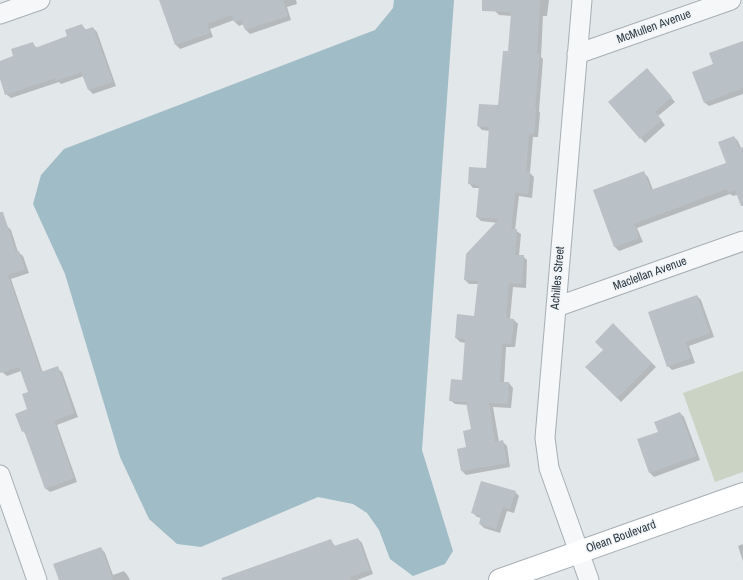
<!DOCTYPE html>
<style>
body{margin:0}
canvas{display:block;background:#e2e7ea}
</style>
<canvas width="743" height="580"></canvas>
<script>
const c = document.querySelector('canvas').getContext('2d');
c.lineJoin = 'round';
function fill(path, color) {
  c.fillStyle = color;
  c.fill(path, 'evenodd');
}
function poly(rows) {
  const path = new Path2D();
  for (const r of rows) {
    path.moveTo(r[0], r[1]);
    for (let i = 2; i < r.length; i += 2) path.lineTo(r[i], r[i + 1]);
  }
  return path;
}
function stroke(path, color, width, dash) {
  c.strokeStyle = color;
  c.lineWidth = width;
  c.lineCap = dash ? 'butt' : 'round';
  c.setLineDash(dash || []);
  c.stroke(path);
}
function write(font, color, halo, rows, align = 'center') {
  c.font = font + ' "Archivo Narrow",sans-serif';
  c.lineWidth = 3;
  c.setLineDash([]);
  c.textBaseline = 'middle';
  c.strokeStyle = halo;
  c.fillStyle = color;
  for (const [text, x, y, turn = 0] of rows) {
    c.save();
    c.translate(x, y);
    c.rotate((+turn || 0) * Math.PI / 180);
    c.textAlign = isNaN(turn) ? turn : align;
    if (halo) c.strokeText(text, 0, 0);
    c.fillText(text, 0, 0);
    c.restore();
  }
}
fill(poly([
 [743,371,743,472,715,482,683,393]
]), '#cbd3c4');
fill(poly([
 [394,0,454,0,422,450,453,551,445,564,413,576,390,559,379,530,367,513,353,504,318,497,201,547,177,544,149,519,120,457,65,274,33,204,41,175,64,149,375,30,393,8]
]), '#a0bcc7');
fill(poly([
 [164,0,296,0,297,4,287,7,291,20,250,34,246,30,244,24,239,26,235,22,234,20,210,29,213,37,180,49,176,45],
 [496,0,549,0,547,16,543,16,541,57,543,59,539,111,540,113,538,137,533,137,530,173,534,177,532,198,519,196,515,230,521,234,519,256,523,256,527,260,526,288,513,287,510,319,514,320,518,324,515,347,506,347,504,383,509,383,513,388,511,408,493,407,499,442,502,441,507,446,510,467,466,475,462,471,472,430,468,405,455,404,450,400,463,381,466,343,460,342,456,338,475,317,478,284,469,284,465,280,498,223,481,221,477,217,480,188,473,188,469,183,487,169,490,131,482,130,478,126,499,106,509,53,512,16,499,15,495,11],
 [82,25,86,30,93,28,97,32,116,86,93,94,89,90,84,76,61,84,59,82,11,98,6,94,0,76,0,62,15,57,32,43,37,48,69,37],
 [743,42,743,94,709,106,704,102,714,65],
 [651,74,675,102,658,116,665,125,645,143,609,102],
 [734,137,738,141,741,148,743,148,743,193,733,196,730,194,637,228,643,242,619,251,615,247,594,191,644,173,648,177,653,190,727,163],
 [7,226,11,230,18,252,23,256,29,273,11,279,43,373,57,368,62,372,78,417,57,425,77,482,50,492,45,488,27,436,23,431,29,410,29,393,21,371,7,376,2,372,0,365,0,228],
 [697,296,701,300,714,337,689,346,695,363,672,370,668,366],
 [613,325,656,367,621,402,587,367,604,350],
 [680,413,684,417,700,460,654,477,650,473,659,432],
 [515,492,519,496,514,513,507,511,500,533,484,528,480,524,482,518,477,517,472,512],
 [358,539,362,543,373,574,357,580,220,579,331,541,336,547],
 [743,544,743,561,738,546],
 [101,548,105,553,113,575,124,571,128,576,130,580,60,580]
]), '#0003');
fill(poly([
 [159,0,283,0,288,16,245,30,241,20,234,22,232,15,207,24,210,33,175,45],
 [482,0,540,0,537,54,540,54,535,107,536,108,534,134,529,133,526,172,530,172,528,194,515,192,511,229,517,229,515,255,524,255,522,284,509,283,506,318,514,319,511,344,502,343,500,382,509,382,508,404,489,403,495,442,503,440,507,463,461,471,457,449,466,447,463,431,471,429,466,402,449,401,451,379,462,380,465,339,455,338,457,314,474,316,478,281,464,280,466,254,499,219,476,217,479,185,468,184,469,167,486,168,489,127,477,126,479,104,498,105,503,51,508,51,511,12,482,11],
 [82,24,84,30,93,27,113,82,88,90,81,72,56,81,55,78,5,95,0,79,0,61,13,56,11,49,33,42,35,48,67,36,65,30],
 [743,41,743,88,704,103,692,72,713,64,709,53],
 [647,68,672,97,655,112,662,120,640,139,608,102],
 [734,136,739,148,743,147,743,206,741,206,735,190,728,193,727,189,634,224,639,238,614,247,593,190,644,171,651,190,726,163,718,142],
 [0,212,3,212,16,252,19,251,25,269,8,275,41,372,58,366,74,413,54,421,74,478,45,489,24,431,22,432,15,414,27,409,22,394,28,392,19,367,0,373],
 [697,295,710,333,685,342,691,358,667,367,648,312],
 [613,323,652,363,617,398,585,367,603,350,595,342],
 [680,412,696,456,649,473,637,439,658,432,654,422],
 [481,481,516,491,510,509,503,507,496,529,479,524,481,516,471,513],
 [358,538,370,570,350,577,351,580,222,580,222,578,331,539,334,546],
 [101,547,113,580,59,580,53,564]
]), '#bac1c6');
const street = poly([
 [582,0,545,438,549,468,589,580],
 [0,14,40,0],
 [577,54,731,0],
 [556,307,743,241],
 [0,475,37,580]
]);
const secondary = poly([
 [500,580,743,494]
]);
stroke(street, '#a7afb4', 21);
stroke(secondary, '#a7afb4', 24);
stroke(street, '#f5f7f8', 19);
stroke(secondary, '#fff', 22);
write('12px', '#2b3841', '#f2f5f7', [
 ["McMullen Avenue",654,27,-20],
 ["Maclellan Avenue",650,274,-20],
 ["Achilles Street",558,278,-85],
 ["Olean Boulevard",621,537,-20]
]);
</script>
